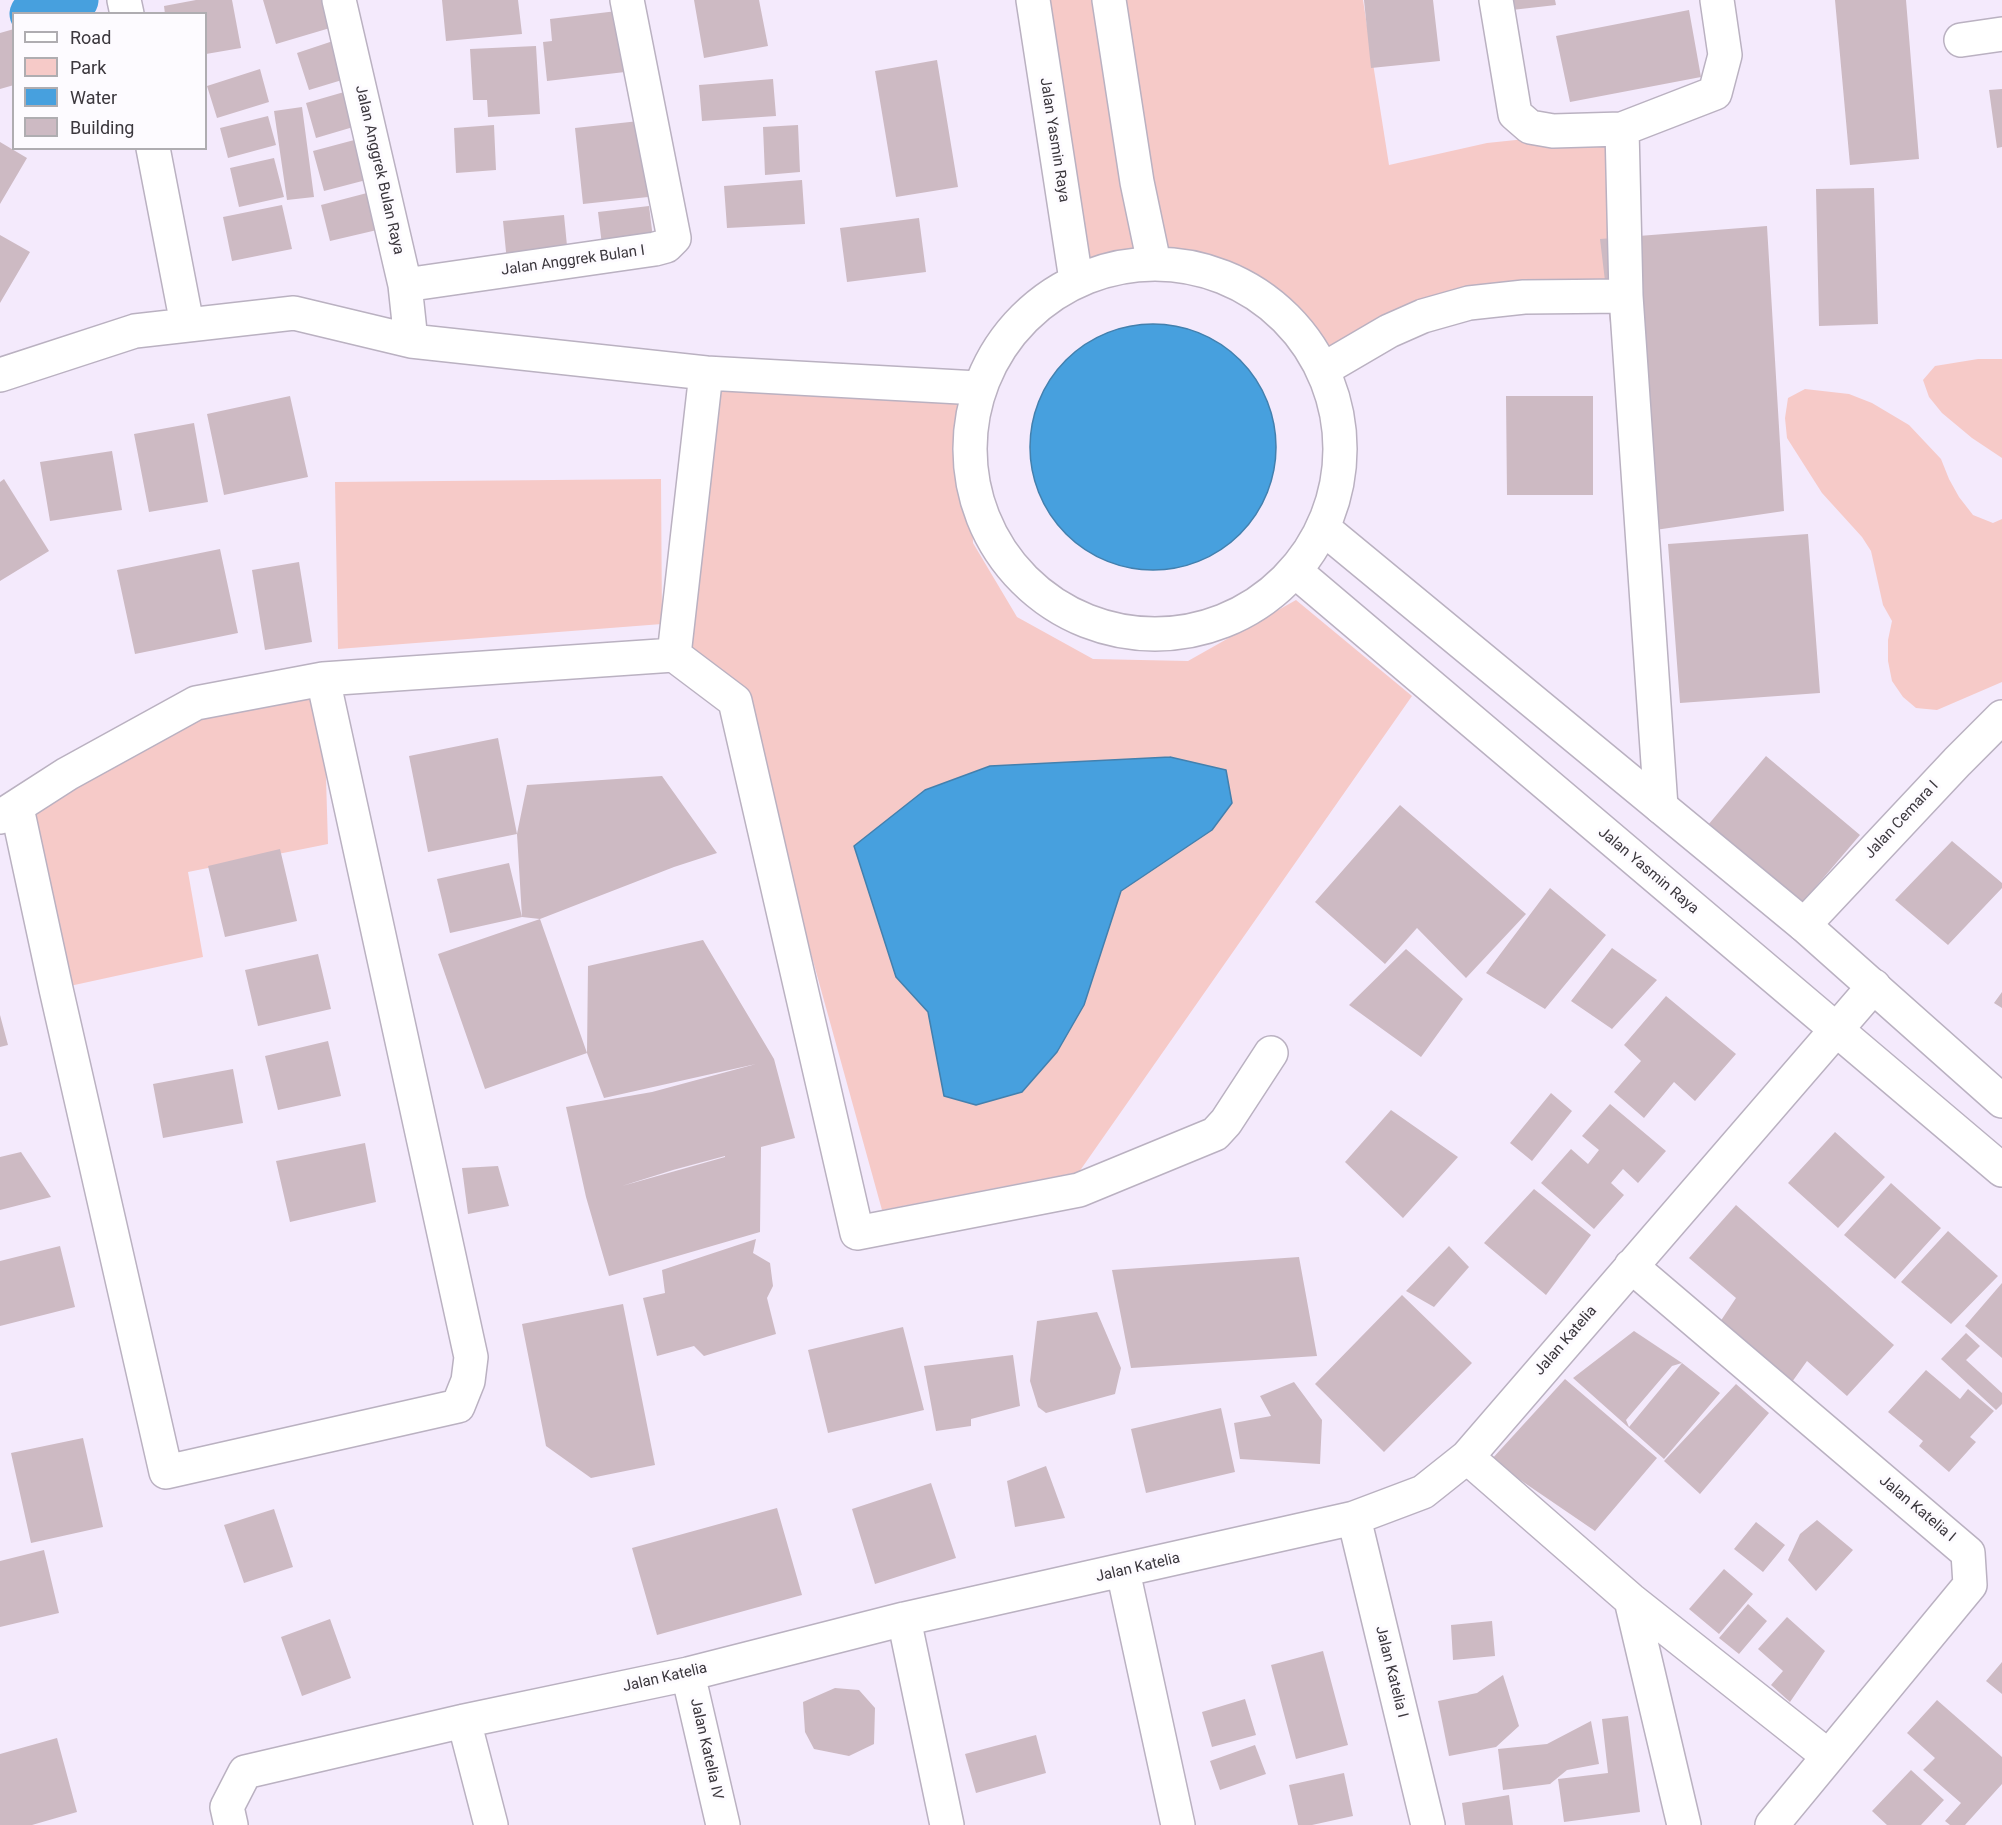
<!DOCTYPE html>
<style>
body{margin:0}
#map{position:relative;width:2002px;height:1825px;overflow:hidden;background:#f4eafc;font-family:Roboto,sans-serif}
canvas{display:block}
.legend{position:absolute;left:12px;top:12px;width:195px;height:138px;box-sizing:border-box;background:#fdfbff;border:2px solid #afadb1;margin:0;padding:8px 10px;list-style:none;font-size:18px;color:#3b373d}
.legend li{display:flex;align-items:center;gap:12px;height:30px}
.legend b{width:30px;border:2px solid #afadb1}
</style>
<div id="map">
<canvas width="2002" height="1825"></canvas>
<ul class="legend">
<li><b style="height:8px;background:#fff"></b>Road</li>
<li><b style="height:16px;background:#f6cac8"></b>Park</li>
<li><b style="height:16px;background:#47a0de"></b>Water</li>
<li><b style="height:16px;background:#cdbac3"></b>Building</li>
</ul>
</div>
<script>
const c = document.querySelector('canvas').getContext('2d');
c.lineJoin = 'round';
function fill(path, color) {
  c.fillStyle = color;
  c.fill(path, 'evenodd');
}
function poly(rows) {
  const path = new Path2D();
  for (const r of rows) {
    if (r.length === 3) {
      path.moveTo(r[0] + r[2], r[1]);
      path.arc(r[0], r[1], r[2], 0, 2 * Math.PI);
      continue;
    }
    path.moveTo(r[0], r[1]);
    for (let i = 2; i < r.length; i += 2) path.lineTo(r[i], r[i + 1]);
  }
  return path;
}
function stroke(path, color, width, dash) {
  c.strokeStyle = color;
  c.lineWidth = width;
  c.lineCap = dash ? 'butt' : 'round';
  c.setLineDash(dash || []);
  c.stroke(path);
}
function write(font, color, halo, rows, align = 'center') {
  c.font = font + ' Roboto,sans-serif';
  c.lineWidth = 6;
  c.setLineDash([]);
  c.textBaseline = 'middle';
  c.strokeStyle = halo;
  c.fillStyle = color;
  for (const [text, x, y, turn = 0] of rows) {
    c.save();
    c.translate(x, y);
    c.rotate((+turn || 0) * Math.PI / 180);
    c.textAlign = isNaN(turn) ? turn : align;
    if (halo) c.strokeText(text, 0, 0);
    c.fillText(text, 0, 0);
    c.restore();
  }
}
fill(poly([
 [1033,0,1363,0,1389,165,1487,143,1622,129,1626,296,1524,297,1324,369,1269,302,1235,281,1198,268,1153,263,1076,280],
 [1978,359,2002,359,2002,458,1972,438,1942,413,1929,397,1923,380,1935,366],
 [706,373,978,388,969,433,973,543,1017,617,1093,659,1188,661,1296,600,1412,696,1079,1172,882,1210,740,697,674,655],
 [1805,389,1849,394,1872,403,1909,425,1941,459,1949,479,1959,497,1973,515,1993,523,2002,519,2002,682,1937,710,1916,708,1903,697,1892,681,1888,661,1888,640,1892,621,1883,605,1871,551,1862,537,1822,493,1787,438,1785,418,1788,398],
 [661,479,662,624,338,649,335,482],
 [323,679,328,844,188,872,203,957,56,989,17,808,196,703]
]), '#f6cac8');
const water = poly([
 [1153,447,123],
 [1170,757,1226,770,1232,803,1212,830,1121,891,1084,1005,1057,1052,1022,1092,976,1105,944,1096,928,1012,896,977,854,846,925,790,990,766,1170,757]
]);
fill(water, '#47a0de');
stroke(water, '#4380ae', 1.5);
stroke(poly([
 [32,14,76,0]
]), '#47a0de', 45);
fill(poly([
 [196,0,232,0,241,48,206,54,206,14,165,14,164,6],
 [263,0,322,0,330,28,276,44],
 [442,0,518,0,522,34,446,41],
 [694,0,759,0,768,46,704,58],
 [1364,0,1433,0,1440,61,1371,68],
 [1502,0,1555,0,1556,5,1503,11],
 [1835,0,1906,0,1919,159,1850,165],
 [1689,10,1701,77,1570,102,1556,36],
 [617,11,625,72,547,81,543,42,552,41,550,19],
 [14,29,14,85,0,89,0,33],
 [339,39,352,77,309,90,297,53],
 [536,46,540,114,488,117,487,100,473,100,470,49],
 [937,60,958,187,896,197,875,71],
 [260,69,269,102,217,118,207,86],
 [773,79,776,116,702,121,699,85],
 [2002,89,2002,147,1997,148,1989,90],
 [351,90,360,125,316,138,306,103],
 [302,107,314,197,287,200,274,111],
 [268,116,276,145,228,158,220,128],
 [639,121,648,197,583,204,575,128],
 [494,125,496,170,456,173,454,128],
 [798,125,800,172,765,175,763,127],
 [358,139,370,179,324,191,313,151],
 [0,142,27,158,0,204],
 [274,158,284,197,239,207,230,168],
 [802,180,805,224,727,228,724,186],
 [1874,188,1878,324,1819,326,1816,189],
 [367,193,377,230,330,241,321,205],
 [282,205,292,249,232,261,223,217],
 [649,206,653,238,602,245,598,212],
 [564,215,568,256,507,262,503,221],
 [919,218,926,272,847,282,840,228],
 [1767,226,1784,511,1635,533,1600,239],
 [0,235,30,252,0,303],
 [290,396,308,477,224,495,207,414],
 [1506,396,1593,396,1593,495,1507,495],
 [194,423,208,502,149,512,134,434],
 [112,451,122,510,50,521,40,462],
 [4,479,49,551,0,581,0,482],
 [1808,534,1820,693,1680,703,1668,544],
 [220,549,238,633,135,654,117,570],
 [299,562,312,642,265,650,252,570],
 [498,738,517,834,428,852,409,756],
 [1766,756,1860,835,1802,903,1708,825],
 [662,776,717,853,674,867,540,919,587,1053,485,1089,438,954,540,919,522,917,517,834,527,785],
 [1400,805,1526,914,1466,978,1417,928,1385,964,1315,902],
 [1952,841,2002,883,2002,888,1948,945,1895,900],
 [280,849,297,921,225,937,208,866],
 [509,863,522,917,450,933,437,879],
 [1550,888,1606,935,1545,1009,1486,973],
 [703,940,774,1059,795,1138,761,1147,760,1232,609,1276,586,1197,566,1107,652,1092,756,1064,604,1098,587,1053,588,966],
 [725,1156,725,1157,622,1186,673,1170],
 [1612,948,1657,980,1612,1029,1571,1001],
 [1406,949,1463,999,1421,1057,1349,1005],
 [318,954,331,1009,258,1026,245,970],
 [2002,992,2002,1008,1994,1003],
 [1666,996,1736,1054,1695,1101,1674,1082,1644,1118,1614,1092,1641,1061,1624,1045],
 [0,1015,8,1045,0,1047],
 [328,1041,341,1096,278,1110,265,1056],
 [233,1069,243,1123,163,1138,153,1084],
 [1551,1093,1572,1111,1532,1161,1510,1143],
 [1610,1104,1666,1151,1638,1183,1623,1169,1611,1183,1624,1195,1594,1229,1541,1183,1571,1149,1588,1164,1599,1150,1582,1136],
 [1391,1110,1458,1157,1403,1218,1345,1162],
 [1835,1132,1885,1177,1838,1228,1788,1183],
 [365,1143,376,1202,290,1222,276,1161],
 [21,1152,51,1197,0,1210,0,1157],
 [498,1166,509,1206,468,1214,462,1168],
 [1891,1183,1941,1228,1895,1279,1844,1235],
 [1534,1189,1591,1235,1546,1295,1484,1243],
 [1736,1205,1894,1345,1847,1396,1807,1361,1792,1382,1718,1325,1736,1298,1689,1258],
 [1948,1231,1998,1276,1951,1324,1901,1282],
 [756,1239,753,1253,770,1263,773,1286,767,1298,776,1334,704,1356,694,1346,657,1356,643,1298,665,1293,662,1270],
 [60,1246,75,1307,0,1326,0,1261],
 [1449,1246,1469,1267,1434,1307,1406,1291],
 [1299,1257,1317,1356,1131,1368,1112,1270],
 [2002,1283,2002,1358,1965,1326],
 [1402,1295,1472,1363,1384,1452,1315,1384],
 [623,1304,655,1465,591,1478,546,1446,522,1324],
 [1097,1312,1121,1368,1115,1394,1046,1413,1038,1407,1030,1381,1037,1321],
 [903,1327,924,1410,828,1433,808,1350],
 [1634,1331,1682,1363,1720,1393,1664,1459,1573,1378],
 [1682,1363,1629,1427,1626,1420,1672,1366],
 [1966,1333,1980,1346,1966,1360,2002,1393,2002,1404,1996,1410,1941,1359],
 [1013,1355,1020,1406,971,1419,971,1426,936,1431,924,1366],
 [1926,1370,1960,1399,1968,1389,1994,1411,1970,1437,1976,1442,1949,1472,1919,1446,1923,1441,1888,1412],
 [1565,1379,1657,1458,1595,1531,1491,1460],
 [1294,1382,1322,1420,1320,1464,1240,1459,1234,1423,1271,1416,1260,1396],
 [1736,1384,1769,1413,1700,1494,1664,1461],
 [1221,1408,1235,1472,1146,1493,1131,1429],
 [83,1438,103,1527,31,1543,11,1453],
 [1046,1466,1065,1518,1015,1527,1007,1481],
 [931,1483,956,1558,875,1584,852,1509],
 [777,1508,802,1595,657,1635,632,1548],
 [274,1509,293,1567,244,1583,224,1525],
 [1817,1520,1853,1550,1816,1591,1788,1560,1800,1534],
 [1756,1522,1785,1545,1763,1572,1734,1549],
 [44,1550,59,1613,0,1627,0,1561],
 [1724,1569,1753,1594,1719,1634,1689,1609],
 [1748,1604,1767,1621,1739,1654,1719,1638],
 [1787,1617,1825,1651,1790,1702,1771,1685,1783,1671,1758,1649],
 [330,1619,351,1678,302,1696,281,1637],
 [1492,1621,1495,1656,1453,1660,1451,1625],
 [1323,1651,1348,1745,1296,1759,1271,1665],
 [2002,1662,2002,1694,1986,1681],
 [1503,1675,1519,1726,1496,1747,1449,1756,1438,1701,1477,1693],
 [835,1688,859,1690,875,1708,874,1744,849,1756,814,1749,805,1732,803,1702],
 [1245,1699,1256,1735,1212,1747,1202,1712],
 [1937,1700,2002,1757,2002,1784,1965,1825,1950,1825,1945,1821,1961,1803,1923,1770,1935,1758,1907,1733],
 [1628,1716,1640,1812,1564,1822,1558,1779,1608,1773,1602,1719],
 [1591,1721,1599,1764,1567,1770,1550,1784,1503,1790,1498,1749,1547,1744],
 [1036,1735,1046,1773,976,1793,965,1754],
 [57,1738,77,1812,32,1825,0,1825,0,1754],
 [1255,1745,1266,1774,1220,1790,1210,1761],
 [1911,1770,1944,1800,1921,1825,1887,1825,1872,1811],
 [1344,1773,1353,1816,1312,1825,1298,1825,1289,1785],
 [1509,1795,1513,1825,1465,1825,1462,1803]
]), '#cdbac3');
const minor = poly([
 [124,0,127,14],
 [339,0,405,285,411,341],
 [1496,0,1515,114,1530,127,1553,131,1622,129,1715,93,1725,55,1717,0],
 [1961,40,2002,34],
 [1622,129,1626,296,1661,807],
 [153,148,187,324],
 [405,285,655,249,666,246,674,238,627,0],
 [1324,369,1389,331,1423,316,1469,303,1524,297,1626,296],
 [706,373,674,655,735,701,857,1233,1079,1190,1215,1134,1226,1122,1271,1053],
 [0,375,135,331,294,313,411,341,706,373,978,388],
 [17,808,56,989,166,1472,458,1406,468,1381,471,1357,323,679],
 [0,817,67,774,196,703,323,679,674,655],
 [1804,925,1957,762,2002,717],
 [1631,1266,1968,1553,1970,1585,1772,1825],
 [1467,1457,1631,1600,1828,1756],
 [1354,1518,1428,1825],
 [1123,1571,1178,1825],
 [1631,1600,1684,1825],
 [904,1619,947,1825],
 [688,1674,723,1825],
 [464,1721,491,1825],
 [231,1825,227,1807,245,1772,464,1721,688,1674,904,1619,1354,1518,1423,1492,1467,1457,1874,986]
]);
const tertiary = poly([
 [1033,0,1076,280],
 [1109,0,1137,182,1154,263],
 [1155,449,185],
 [1323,528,1804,925,2002,1101],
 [1295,571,2002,1170]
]);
stroke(minor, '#bab1c1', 36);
stroke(tertiary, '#bab1c1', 36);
stroke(minor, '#fff', 33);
stroke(tertiary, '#fff', 33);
write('15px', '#3b373d', '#fdfbff', [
 ["Jalan Yasmin Raya",1054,140,81],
 ["Jalan Anggrek Bulan Raya",379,170,77],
 ["Jalan Anggrek Bulan I",573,261,-8],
 ["Jalan Cemara I",1902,820,-47],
 ["Jalan Yasmin Raya",1648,871,40],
 ["Jalan Katelia",1566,1341,-49],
 ["Jalan Katelia I",1917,1509,40],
 ["Jalan Katelia",1138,1568,-13],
 ["Jalan Katelia I",1391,1672,76],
 ["Jalan Katelia",665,1678,-13],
 ["Jalan Katelia IV",706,1749,77]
]);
</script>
